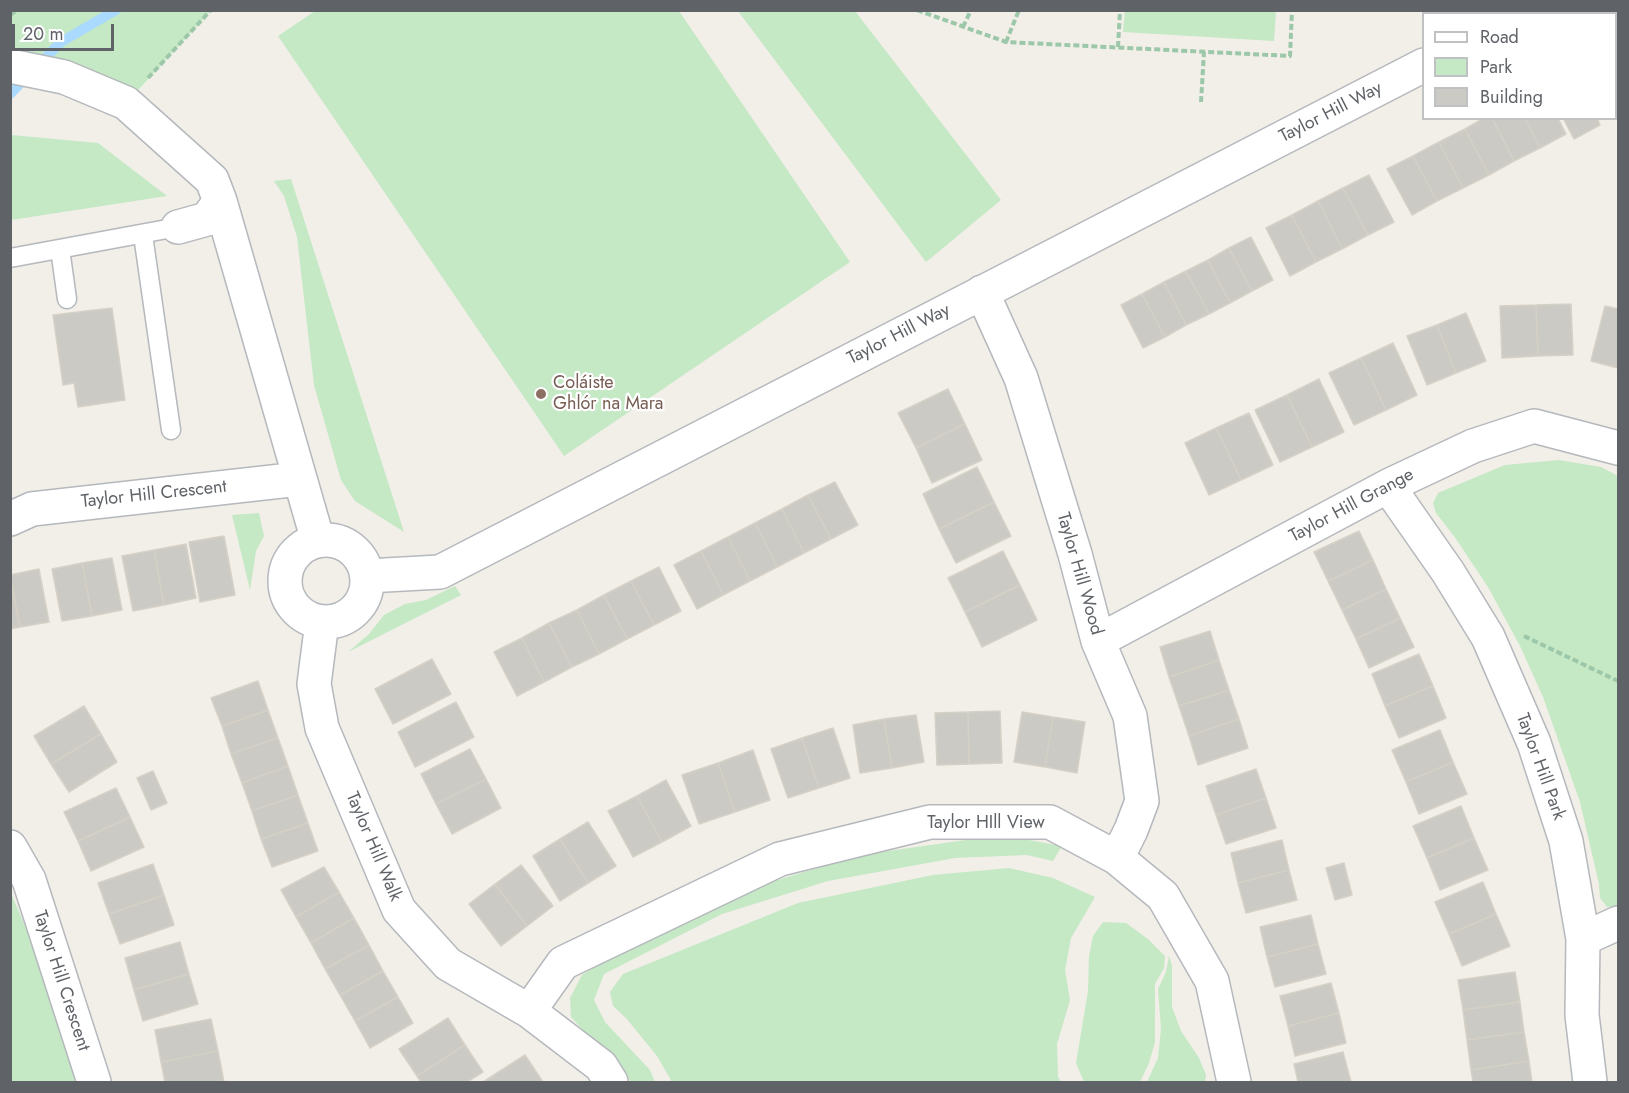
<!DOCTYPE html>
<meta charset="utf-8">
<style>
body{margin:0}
#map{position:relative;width:1629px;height:1093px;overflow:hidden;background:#f1efe8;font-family:Jost,sans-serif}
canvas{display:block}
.frame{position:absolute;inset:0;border:12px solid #5f6368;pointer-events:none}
.legend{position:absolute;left:1422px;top:12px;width:195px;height:108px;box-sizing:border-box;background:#fff;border:2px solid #bfc1c3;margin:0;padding:8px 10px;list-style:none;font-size:18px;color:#5f6368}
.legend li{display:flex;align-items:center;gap:12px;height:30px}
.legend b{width:30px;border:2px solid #bfc1c3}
.scale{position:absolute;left:12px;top:24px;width:102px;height:27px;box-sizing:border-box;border:3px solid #5f6368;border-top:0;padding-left:8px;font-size:18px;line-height:21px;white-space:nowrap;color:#5f6368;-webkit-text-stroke:4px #fff;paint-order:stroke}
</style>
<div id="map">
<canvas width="1629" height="1093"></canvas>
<div class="frame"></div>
<ul class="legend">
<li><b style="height:8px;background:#fff"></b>Road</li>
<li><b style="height:16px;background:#c5e8c5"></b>Park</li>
<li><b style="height:16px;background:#cccac5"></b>Building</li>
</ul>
<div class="scale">20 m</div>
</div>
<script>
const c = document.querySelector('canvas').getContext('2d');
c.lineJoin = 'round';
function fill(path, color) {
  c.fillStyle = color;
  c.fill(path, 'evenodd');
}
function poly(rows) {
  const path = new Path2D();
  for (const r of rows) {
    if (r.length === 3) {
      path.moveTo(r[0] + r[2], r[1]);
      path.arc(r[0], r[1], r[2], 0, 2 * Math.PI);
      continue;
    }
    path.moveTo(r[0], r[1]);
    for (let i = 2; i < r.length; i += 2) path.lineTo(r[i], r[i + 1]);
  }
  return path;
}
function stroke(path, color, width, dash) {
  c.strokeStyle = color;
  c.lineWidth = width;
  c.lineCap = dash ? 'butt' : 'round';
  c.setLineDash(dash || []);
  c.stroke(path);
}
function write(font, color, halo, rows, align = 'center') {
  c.font = font + ' Jost,sans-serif';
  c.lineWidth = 4.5;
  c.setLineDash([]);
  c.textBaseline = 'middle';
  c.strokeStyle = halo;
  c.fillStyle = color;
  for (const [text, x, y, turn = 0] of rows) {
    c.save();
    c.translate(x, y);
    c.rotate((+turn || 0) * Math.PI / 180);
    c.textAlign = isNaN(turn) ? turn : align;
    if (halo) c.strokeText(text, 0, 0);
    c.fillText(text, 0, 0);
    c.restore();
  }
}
fill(poly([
 [17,10,211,11,126,103,11,66,10,15],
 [315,11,679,11,850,262,564,456,278,36],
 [738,11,855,11,1001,200,926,262],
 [1125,11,1276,11,1274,41,1123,32],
 [11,135,98,143,167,196,11,220],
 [291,179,404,532,355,501,341,480,314,385,297,237,284,196,274,181],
 [1559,460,1601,467,1618,476,1618,907,1607,907,1600,898,1599,884,1580,802,1543,697,1520,646,1488,587,1454,536,1436,513,1433,503,1438,493,1505,465],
 [259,513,264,536,256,551,250,590,232,515],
 [455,586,461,595,348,652,369,634,384,615,405,604,426,600],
 [1001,835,1062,846,1053,861,1027,855,955,858,828,881,722,914,604,974,594,1000,605,1022,650,1070,655,1082,631,1082,613,1058,591,1039,571,1017,570,998,582,975,634,942,745,890,860,855],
 [1009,868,1053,878,1095,897,1071,938,1065,970,1070,1000,1057,1044,1058,1077,1061,1082,672,1082,657,1056,626,1018,613,1006,610,992,623,974,798,903,933,875],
 [10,891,45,972,75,1082,11,1082],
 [1103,922,1126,923,1148,939,1165,956,1164,968,1155,984,1155,1042,1149,1063,1140,1082,1084,1082,1076,1063,1088,991,1089,956,1093,936],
 [1169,956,1172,965,1172,1007,1181,1031,1199,1058,1206,1075,1205,1082,1147,1082,1158,1058,1161,1029,1158,989,1166,972]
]), '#c5e8c5');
stroke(poly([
 [10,94,61,42,116,10]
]), '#aadaff', 10);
const building = poly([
 [1618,57,1618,95,1616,90,1616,59,1618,57],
 [1616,90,1618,95,1618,115,1616,117,1616,90],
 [1484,118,1492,118,1514,161,1489,175,1465,129,1484,118],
 [1492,118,1525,118,1540,148,1514,161,1492,118],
 [1525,118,1558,118,1566,134,1540,148,1525,118],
 [1563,118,1597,118,1600,125,1574,139,1563,118],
 [1465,129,1489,175,1463,188,1439,142,1465,129],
 [1439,142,1463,188,1437,201,1413,156,1439,142],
 [1413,156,1437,201,1412,215,1387,169,1413,156],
 [1369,175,1394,222,1368,235,1343,188,1369,175],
 [1343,188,1368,235,1342,249,1318,201,1343,188],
 [1318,201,1342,249,1316,262,1292,215,1318,201],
 [1292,215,1316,262,1290,276,1266,228,1292,215],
 [1251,237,1273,280,1252,291,1229,248,1251,237],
 [1229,248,1252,291,1230,303,1208,260,1229,248],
 [1208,260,1230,303,1209,314,1186,271,1208,260],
 [1186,271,1209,314,1186,325,1164,282,1186,271],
 [1164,282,1186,325,1165,337,1142,294,1164,282],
 [1142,294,1165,337,1143,348,1121,305,1142,294],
 [1571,304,1573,355,1538,356,1536,305,1571,304],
 [1536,305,1538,356,1502,358,1500,306,1536,305],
 [1605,306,1618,309,1618,368,1591,361,1605,306],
 [112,308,125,400,78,407,74,383,63,385,53,315,112,308],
 [1466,313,1486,361,1456,373,1437,325,1466,313],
 [1437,325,1456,373,1427,385,1407,336,1437,325],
 [1393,343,1417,395,1386,410,1361,358,1393,343],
 [1361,358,1386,410,1354,425,1329,373,1361,358],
 [1319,379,1344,432,1312,447,1287,395,1319,379],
 [948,389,965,424,916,448,898,413,948,389],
 [1287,395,1312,447,1280,462,1255,410,1287,395],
 [1249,413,1273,465,1241,480,1216,428,1249,413],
 [965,424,982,460,932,483,916,448,965,424],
 [1216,428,1241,480,1209,495,1185,443,1216,428],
 [977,467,994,502,939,529,923,494,977,467],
 [835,482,858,525,831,539,808,495,835,482],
 [808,495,831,539,804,553,782,509,808,495],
 [994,502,1011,536,956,563,939,529,994,502],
 [782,509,804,553,777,567,755,523,782,509],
 [755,523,777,567,750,581,728,537,755,523],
 [1359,531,1373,560,1328,581,1314,552,1359,531],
 [224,536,235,595,200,602,189,542,224,536],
 [728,537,750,581,723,595,701,551,728,537],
 [186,544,196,598,164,605,154,550,186,544],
 [154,550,164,605,133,611,122,556,154,550],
 [701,551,723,595,697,609,674,565,701,551],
 [1003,551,1020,585,965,612,948,578,1003,551],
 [112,558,122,610,92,616,82,563,112,558],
 [1373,560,1386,589,1342,610,1328,581,1373,560],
 [82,563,92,616,62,621,52,569,82,563],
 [659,567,681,611,654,625,631,581,659,567],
 [39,569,49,622,20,627,10,575,39,569],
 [10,578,20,627,10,629,10,578],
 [631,581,654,625,627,639,604,595,631,581],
 [1020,585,1037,620,982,647,965,612,1020,585],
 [1386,589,1400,618,1356,639,1342,610,1386,589],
 [604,595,627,639,599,654,577,610,604,595],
 [577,610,599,654,572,667,549,623,577,610],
 [1400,618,1414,647,1369,668,1356,639,1400,618],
 [549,623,572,667,544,682,522,638,549,623],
 [1210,631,1219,660,1169,677,1160,647,1210,631],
 [522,638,544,682,517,696,494,652,522,638],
 [1419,654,1433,686,1385,706,1372,674,1419,654],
 [432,659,451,694,393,724,375,689,432,659],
 [1219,660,1229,690,1179,706,1169,677,1219,660],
 [258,681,268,710,222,726,211,698,258,681],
 [1433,686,1446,718,1399,738,1385,706,1433,686],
 [1229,690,1239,719,1189,736,1179,706,1229,690],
 [456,702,474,737,415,767,398,732,456,702],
 [84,706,101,734,51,764,34,736,84,706],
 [268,710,278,738,231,754,222,726,268,710],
 [1000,711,1002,763,969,764,968,712,1000,711],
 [968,712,969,764,937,765,935,713,968,712],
 [1022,712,1053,717,1045,767,1014,762,1022,712],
 [916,715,924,762,892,768,884,719,916,715],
 [1053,717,1085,722,1077,773,1045,767,1053,717],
 [884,719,892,768,860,773,853,725,884,719],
 [1239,719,1248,748,1198,765,1189,736,1239,719],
 [833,728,850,778,819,788,802,738,833,728],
 [1440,730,1453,762,1406,782,1392,750,1440,730],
 [101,734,117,762,69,792,51,764,101,734],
 [278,738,288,766,242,783,231,754,278,738],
 [802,738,819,788,788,798,771,749,802,738],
 [470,749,486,779,436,804,421,774,470,749],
 [753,750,770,800,735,812,718,763,753,750],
 [1453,762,1467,794,1419,814,1406,782,1453,762],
 [718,763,735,812,699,824,682,775,718,763],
 [288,766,298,795,252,811,242,783,288,766],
 [1256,769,1266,798,1216,815,1206,786,1256,769],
 [153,771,167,803,151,810,137,778,153,771],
 [486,779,501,808,452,834,436,804,486,779],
 [666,780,691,826,662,842,637,796,666,780],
 [116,788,130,817,78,841,64,812,116,788],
 [298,795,308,823,261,839,252,811,298,795],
 [637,796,662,842,633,857,608,811,637,796],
 [1266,798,1276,828,1226,844,1216,815,1266,798],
 [1461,806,1474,838,1427,858,1413,826,1461,806],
 [130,817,144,847,91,871,78,841,130,817],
 [588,822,616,866,588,883,560,839,588,822],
 [308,823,318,851,272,867,261,839,308,823],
 [1474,838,1488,870,1440,890,1427,858,1474,838],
 [560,839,588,883,560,901,533,856,560,839],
 [1282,840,1289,870,1238,883,1231,853,1282,840],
 [1344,863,1352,895,1335,900,1326,868,1344,863],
 [153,864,164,895,109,914,98,883,153,864],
 [521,865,553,906,527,926,495,884,521,865],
 [324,867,339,892,296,917,281,890,324,867],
 [1289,870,1297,900,1246,913,1238,883,1289,870],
 [1483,882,1496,914,1449,934,1435,902,1483,882],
 [495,884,527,926,501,946,469,904,495,884],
 [339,892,354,918,311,943,296,917,339,892],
 [164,895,174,925,120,944,109,914,164,895],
 [1496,914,1510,946,1462,966,1449,934,1496,914],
 [1311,915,1318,944,1267,957,1260,927,1311,915],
 [354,918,369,945,325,969,311,943,354,918],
 [180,942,189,974,134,990,125,958,180,942],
 [1318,944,1326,974,1275,987,1267,957,1318,944],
 [369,945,383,971,340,995,325,969,369,945],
 [383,971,398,997,355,1021,340,995,383,971],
 [1515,972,1520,1002,1463,1010,1458,980,1515,972],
 [189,974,198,1004,143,1021,134,990,189,974],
 [1331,983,1339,1013,1288,1026,1280,996,1331,983],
 [398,997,413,1023,370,1048,355,1021,398,997],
 [1520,1002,1524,1032,1467,1040,1463,1010,1520,1002],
 [1339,1013,1346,1043,1295,1056,1288,1026,1339,1013],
 [448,1018,465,1045,417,1076,399,1049,448,1018],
 [211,1019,218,1051,161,1062,155,1030,211,1019],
 [1524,1032,1529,1061,1471,1070,1467,1040,1524,1032],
 [465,1045,483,1072,467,1082,421,1082,417,1076,465,1045],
 [218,1051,224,1082,165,1082,161,1062,218,1051],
 [1343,1052,1351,1082,1298,1082,1294,1064,1343,1052],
 [525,1055,543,1082,483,1082,525,1055],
 [1529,1061,1532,1082,1473,1082,1471,1070,1529,1061]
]);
fill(building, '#cccac5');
stroke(building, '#d6d1c6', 1.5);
const lane = poly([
 [143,235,171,430],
 [60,249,67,299],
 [10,258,178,227]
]);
const street = poly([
 [1526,14,1532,10],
 [10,66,64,77,126,103,212,180,220,201,207,219,178,227],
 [220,201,318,541],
 [982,292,1021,378,1075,554,1098,641,1130,716,1142,801,1131,830,1117,858],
 [1388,486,1448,572,1488,637,1534,743,1566,841,1583,939,1582,1015,1590,1082],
 [10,519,32,509,299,479],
 [326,581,41],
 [367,576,440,572,1424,65],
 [322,622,314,684,322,728,399,910,448,964,529,1011,601,1066,611,1082],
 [1098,641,1388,486,1473,446,1534,426,1618,448],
 [10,847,29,880,94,1082],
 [1583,939,1618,923],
 [529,1011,563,963,780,859,930,822,1050,822,1117,858,1163,896,1212,981,1234,1082]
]);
stroke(lane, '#b5b8bc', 21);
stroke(street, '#b5b8bc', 36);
stroke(poly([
 [917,10,1006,42,1290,56,1292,10],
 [10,15,17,10],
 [963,27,971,10],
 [1006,42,1019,10],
 [1118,47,1120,10],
 [148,78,211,10],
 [1201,102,1204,52],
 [1524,636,1618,681]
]), '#9cc7a9', 4, [6, 3]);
stroke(lane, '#fff', 18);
stroke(street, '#fff', 33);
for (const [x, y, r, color] of [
 [541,394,6,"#8d6e63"]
]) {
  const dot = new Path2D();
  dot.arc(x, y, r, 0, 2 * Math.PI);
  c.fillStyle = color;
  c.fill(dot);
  stroke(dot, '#fff', 2);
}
write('18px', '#5f6368', '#fff', [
 ["Taylor Hill Way",1331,113,-27],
 ["Taylor Hill Way",899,335,-27],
 ["Taylor Hill Crescent",154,495,-6],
 ["Taylor Hill Grange",1352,506,-28],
 ["Taylor Hill Wood",1079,574,74],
 ["Taylor Hill Park",1540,767,70],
 ["Taylor HIll View",986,824],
 ["Taylor Hill Walk",373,847,67],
 ["Taylor Hill Crescent",61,981,72]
]);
write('18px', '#785e54', '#fff', [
 ["Coláiste",553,384],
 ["Ghlór na Mara",553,405]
], 'left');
</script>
